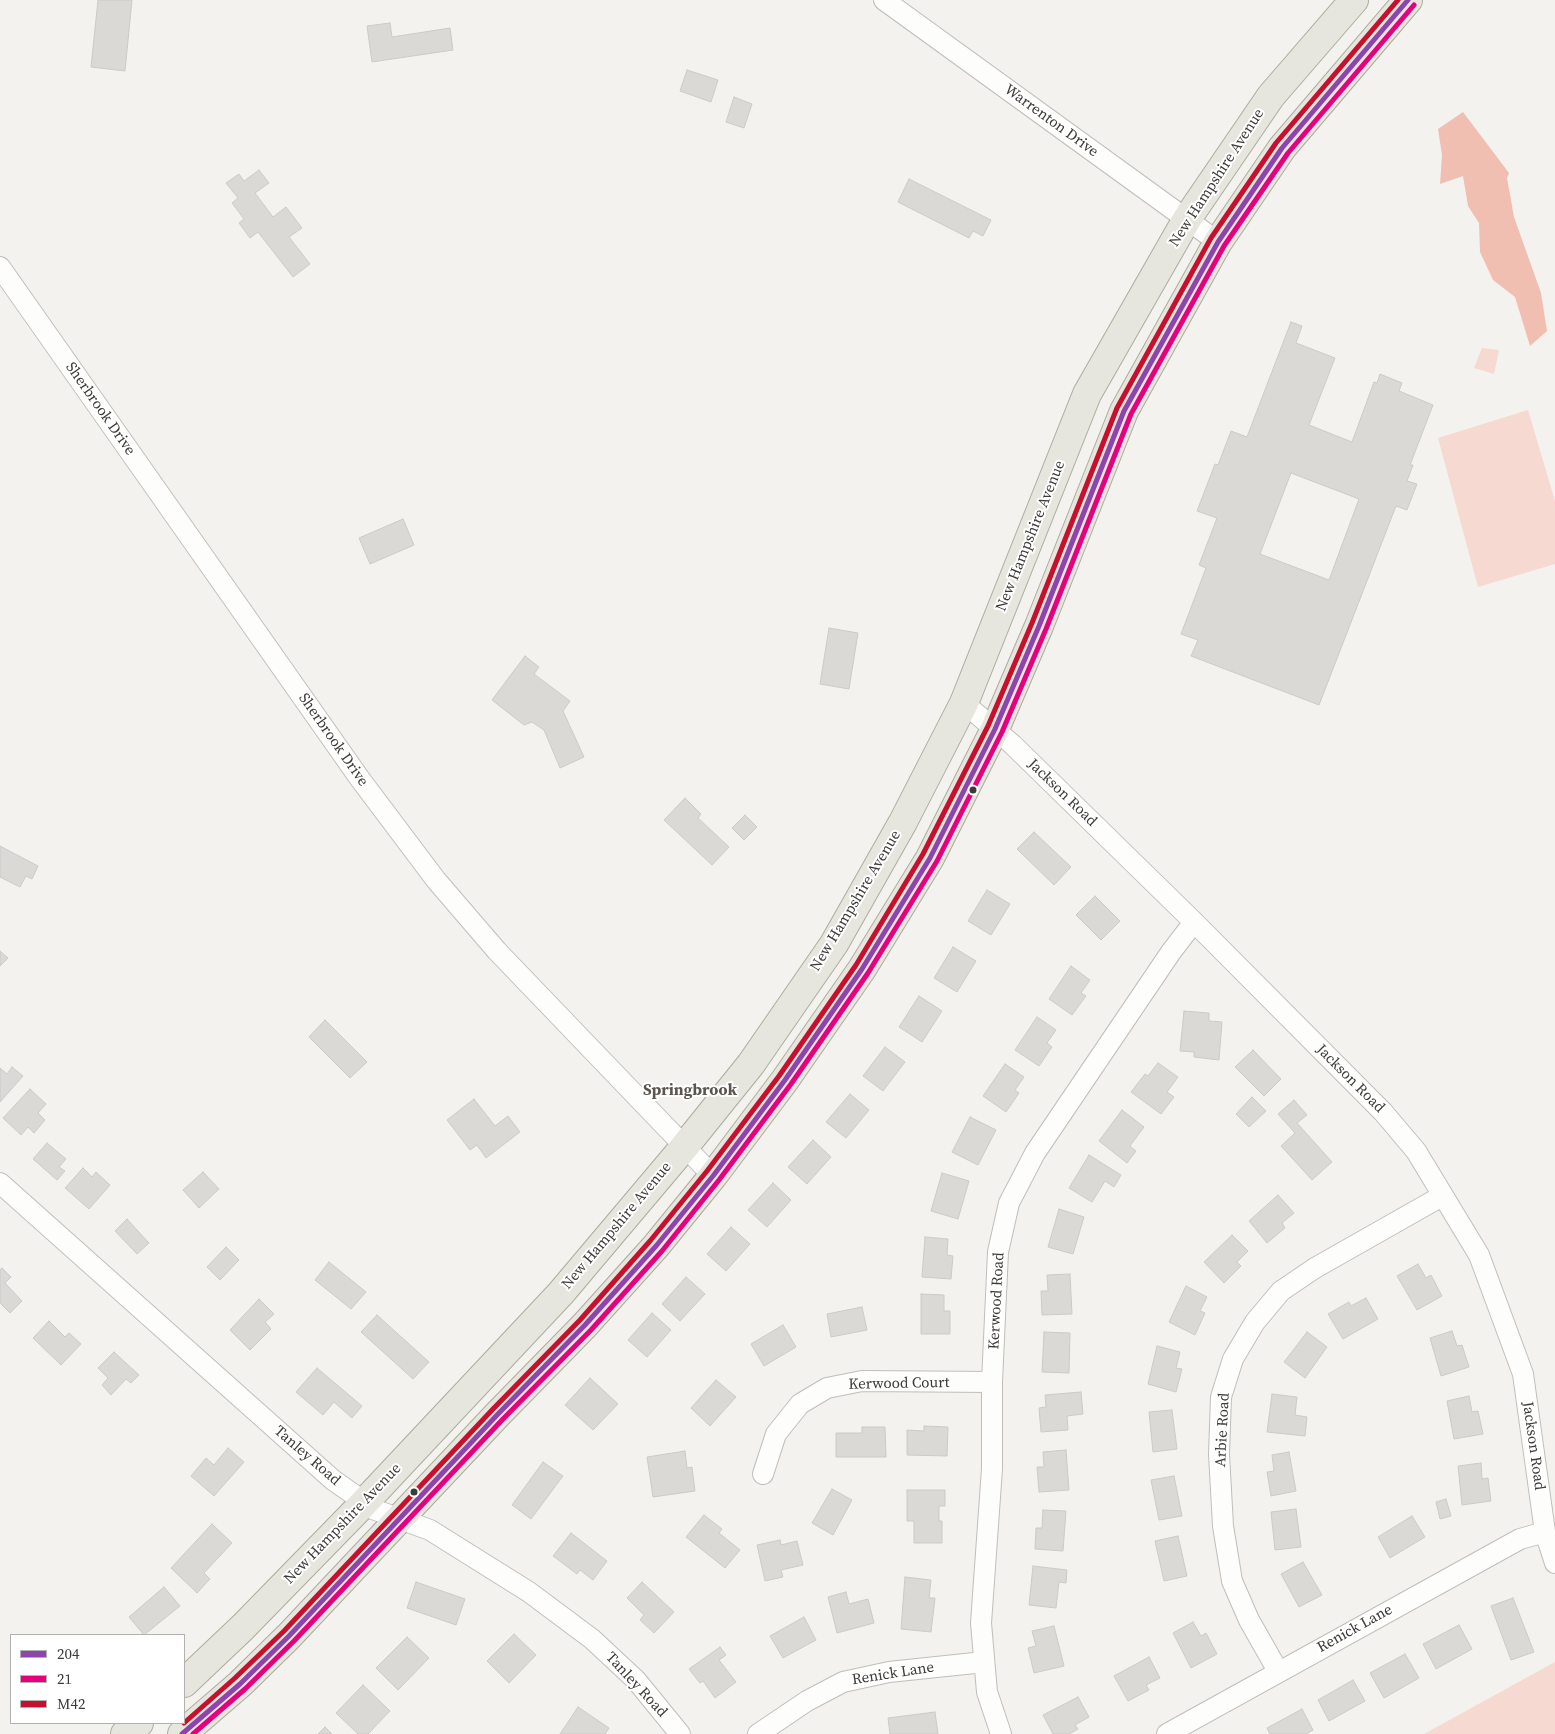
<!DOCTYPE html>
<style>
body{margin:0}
#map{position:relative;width:1555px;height:1734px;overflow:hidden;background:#f4f2ee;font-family:"Source Serif 4",serif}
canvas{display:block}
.legend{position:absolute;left:10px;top:1634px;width:175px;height:90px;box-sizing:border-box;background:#fff;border:1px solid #b1b1af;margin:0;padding:6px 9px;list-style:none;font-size:15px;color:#3c3b38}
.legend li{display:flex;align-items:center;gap:10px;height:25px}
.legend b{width:25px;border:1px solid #b1b1af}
</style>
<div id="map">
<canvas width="1555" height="1734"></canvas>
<ul class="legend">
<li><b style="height:6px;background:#8e44ad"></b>204</li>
<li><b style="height:6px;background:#e5007d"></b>21</li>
<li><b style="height:6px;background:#c8102e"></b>M42</li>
</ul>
</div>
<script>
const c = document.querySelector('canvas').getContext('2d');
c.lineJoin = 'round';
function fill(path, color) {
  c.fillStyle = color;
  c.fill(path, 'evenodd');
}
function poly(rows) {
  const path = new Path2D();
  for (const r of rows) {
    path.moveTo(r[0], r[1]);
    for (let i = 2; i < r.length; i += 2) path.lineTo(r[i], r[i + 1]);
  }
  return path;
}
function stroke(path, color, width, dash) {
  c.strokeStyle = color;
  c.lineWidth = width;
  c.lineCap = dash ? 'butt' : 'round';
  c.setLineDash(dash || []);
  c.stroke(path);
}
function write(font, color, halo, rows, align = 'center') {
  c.font = font + ' "Source Serif 4",serif';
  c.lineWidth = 4;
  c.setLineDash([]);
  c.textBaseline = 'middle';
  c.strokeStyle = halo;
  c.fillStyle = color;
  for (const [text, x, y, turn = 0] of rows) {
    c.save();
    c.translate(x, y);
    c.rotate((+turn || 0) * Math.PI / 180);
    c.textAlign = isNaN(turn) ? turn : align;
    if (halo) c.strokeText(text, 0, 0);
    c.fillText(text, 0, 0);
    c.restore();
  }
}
fill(poly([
 [1482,348,1499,350,1494,374,1474,368],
 [1528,410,1555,501,1555,564,1478,587,1438,438],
 [1555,1662,1555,1734,1424,1734]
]), '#f6d9d0');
fill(poly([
 [1463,112,1509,173,1507,178,1514,217,1541,293,1547,331,1530,346,1515,297,1493,280,1480,252,1479,223,1468,206,1463,176,1440,184,1442,155,1438,129]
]), '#f1beb2');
const building = poly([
 [98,0,132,0,125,71,91,67,98,0],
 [390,23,392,37,450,28,453,50,372,62,367,26,390,23],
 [687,70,718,80,711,102,680,91,687,70],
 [734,97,752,104,744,128,726,122,734,97],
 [259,170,269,183,255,193,273,217,286,207,302,228,289,237,310,264,293,277,258,232,250,238,239,223,244,219,232,203,238,198,226,183,239,174,244,181,259,170],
 [909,179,991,220,983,236,973,231,969,238,898,202,909,179],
 [1291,322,1302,326,1296,343,1335,358,1309,425,1352,442,1374,382,1377,383,1380,374,1402,383,1399,391,1433,405,1410,465,1413,465,1407,481,1417,484,1407,510,1396,506,1319,705,1191,656,1198,640,1181,634,1206,568,1199,565,1217,518,1197,511,1215,464,1218,465,1231,431,1247,437,1291,322],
 [1291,473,1359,499,1329,580,1260,554,1291,473],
 [403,519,414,545,370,564,359,538,403,519],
 [829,628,858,633,849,689,820,684,829,628],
 [525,656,539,667,534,674,570,701,563,711,584,757,560,768,544,730,532,722,524,725,492,700,525,656],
 [685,798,701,814,698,818,729,847,712,865,664,820,685,798],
 [745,815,757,827,744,840,732,828,745,815],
 [1034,832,1071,867,1054,885,1017,849,1034,832],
 [0,846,38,866,32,879,26,876,20,887,0,877,0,846],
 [987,890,1010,904,991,935,968,921,987,890],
 [1095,896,1120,921,1101,940,1076,915,1095,896],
 [953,947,976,961,957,992,934,978,953,947],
 [0,951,8,958,0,966,0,951],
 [1071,966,1090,980,1081,993,1086,996,1072,1015,1049,999,1071,966],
 [919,996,942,1011,922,1042,899,1027,919,996],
 [1184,1011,1209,1013,1209,1021,1222,1022,1219,1060,1194,1057,1194,1052,1180,1051,1184,1011],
 [1037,1017,1056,1030,1047,1043,1052,1047,1039,1066,1015,1050,1037,1017],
 [325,1020,367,1062,350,1078,309,1037,325,1020],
 [885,1047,905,1062,883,1091,863,1076,885,1047],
 [1253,1050,1281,1079,1264,1096,1235,1067,1253,1050],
 [1158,1063,1178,1077,1167,1092,1174,1097,1161,1114,1131,1092,1145,1074,1148,1076,1158,1063],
 [1005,1064,1024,1077,1015,1090,1019,1093,1006,1112,983,1096,1005,1064],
 [12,1067,23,1076,0,1102,0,1068,7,1074,12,1067],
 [30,1089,46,1104,38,1113,45,1120,34,1133,28,1127,21,1135,3,1118,30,1089],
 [850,1094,869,1110,846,1138,826,1122,850,1094],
 [1252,1097,1266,1111,1249,1127,1236,1114,1252,1097],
 [474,1099,495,1126,508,1116,520,1132,486,1158,477,1145,470,1150,447,1120,474,1099],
 [1294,1100,1307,1115,1297,1123,1332,1162,1312,1180,1281,1146,1295,1133,1278,1114,1294,1100],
 [1122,1110,1144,1127,1130,1146,1136,1151,1127,1163,1099,1141,1122,1110],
 [970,1117,996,1130,978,1165,952,1152,970,1117],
 [813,1140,831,1157,807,1184,788,1167,813,1140],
 [47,1143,66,1159,59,1167,65,1171,57,1180,33,1159,47,1143],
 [1089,1155,1121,1175,1114,1187,1105,1181,1092,1202,1069,1188,1089,1155],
 [83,1168,92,1177,96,1172,110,1185,89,1209,65,1188,83,1168],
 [203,1172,219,1189,199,1208,183,1190,203,1172],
 [942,1173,969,1181,958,1219,931,1211,942,1173],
 [773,1183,791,1200,767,1227,748,1210,773,1183],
 [1278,1195,1294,1213,1282,1223,1285,1228,1267,1243,1249,1221,1278,1195],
 [1059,1209,1084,1217,1073,1254,1048,1247,1059,1209],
 [127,1219,149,1243,137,1254,115,1231,127,1219],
 [731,1227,750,1244,726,1271,707,1254,731,1227],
 [1232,1235,1248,1251,1237,1262,1241,1266,1224,1283,1204,1262,1232,1235],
 [925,1237,948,1239,947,1255,953,1256,951,1279,922,1277,925,1237],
 [226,1247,239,1260,220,1280,207,1267,226,1247],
 [329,1262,366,1292,351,1309,315,1280,329,1262],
 [1418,1264,1426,1278,1431,1275,1442,1296,1417,1310,1397,1276,1418,1264],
 [2,1268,11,1277,5,1283,22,1301,10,1313,0,1303,0,1270,2,1268],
 [1070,1274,1072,1314,1042,1315,1041,1291,1048,1291,1047,1275,1070,1274],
 [686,1277,705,1294,680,1321,662,1304,686,1277],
 [1186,1286,1207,1297,1200,1311,1205,1313,1195,1335,1169,1322,1186,1286],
 [921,1294,944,1295,944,1311,950,1311,950,1334,921,1334,921,1294],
 [1366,1298,1378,1319,1343,1339,1328,1314,1349,1302,1351,1306,1366,1298],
 [259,1299,274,1314,265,1322,271,1329,250,1350,230,1330,259,1299],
 [862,1307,867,1330,831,1337,827,1314,862,1307],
 [652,1313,671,1330,647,1357,628,1340,652,1313],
 [377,1315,429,1362,413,1379,361,1332,377,1315],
 [49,1321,65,1337,69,1333,81,1344,61,1365,33,1338,49,1321],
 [783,1325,796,1347,764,1366,751,1344,783,1325],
 [1452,1331,1457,1346,1462,1345,1469,1367,1441,1376,1430,1338,1452,1331],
 [1044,1332,1070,1333,1069,1373,1042,1372,1044,1332],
 [1307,1332,1327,1347,1305,1378,1284,1362,1307,1332],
 [1157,1346,1180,1352,1176,1368,1182,1369,1176,1392,1148,1384,1157,1346],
 [114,1352,139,1375,131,1383,126,1379,111,1395,102,1385,108,1378,98,1368,114,1352],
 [317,1368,362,1406,352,1418,334,1402,323,1415,296,1392,317,1368],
 [590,1378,618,1404,593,1430,565,1405,590,1378],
 [716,1380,736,1397,710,1426,691,1408,716,1380],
 [1081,1392,1083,1414,1067,1416,1068,1430,1041,1432,1039,1408,1046,1407,1045,1395,1081,1392],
 [1272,1394,1297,1397,1295,1415,1307,1417,1305,1436,1267,1432,1272,1394],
 [1469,1396,1472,1412,1478,1411,1483,1434,1454,1439,1447,1401,1469,1396],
 [1172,1410,1177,1449,1153,1452,1149,1412,1172,1410],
 [924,1426,948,1427,947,1456,907,1455,907,1430,924,1431,924,1426],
 [862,1427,885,1427,886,1457,836,1457,836,1433,862,1433,862,1427],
 [228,1448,244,1462,214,1496,191,1476,206,1458,214,1465,228,1448],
 [1066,1450,1069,1490,1039,1492,1037,1467,1044,1467,1043,1452,1066,1450],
 [685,1451,687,1468,692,1467,695,1491,653,1497,647,1457,685,1451],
 [1289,1452,1296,1491,1271,1496,1267,1472,1274,1471,1272,1455,1289,1452],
 [543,1462,563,1476,531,1519,512,1505,543,1462],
 [1481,1463,1482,1479,1488,1478,1491,1501,1462,1505,1458,1466,1481,1463],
 [1174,1476,1182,1516,1159,1520,1151,1480,1174,1476],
 [832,1489,852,1500,833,1535,812,1523,832,1489],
 [907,1490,945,1490,945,1506,939,1506,939,1521,942,1521,942,1543,914,1543,914,1521,907,1521,907,1490],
 [1446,1499,1451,1516,1440,1519,1436,1502,1446,1499],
 [1296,1509,1301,1547,1275,1550,1271,1512,1296,1509],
 [1043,1510,1066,1511,1063,1551,1035,1549,1036,1528,1042,1528,1043,1510],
 [704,1515,722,1529,719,1533,740,1550,725,1568,686,1537,704,1515],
 [1412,1516,1425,1537,1390,1558,1378,1537,1412,1516],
 [212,1524,232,1543,204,1573,210,1579,197,1593,171,1568,212,1524],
 [571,1533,607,1561,593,1580,580,1570,577,1574,553,1556,571,1533],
 [1178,1536,1187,1576,1164,1581,1155,1541,1178,1536],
 [780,1540,781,1545,797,1541,803,1565,781,1570,783,1577,765,1581,757,1545,780,1540],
 [1303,1562,1322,1595,1299,1607,1281,1574,1303,1562],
 [1033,1566,1067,1570,1066,1583,1059,1582,1056,1608,1029,1605,1033,1566],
 [905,1577,931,1580,929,1598,935,1598,931,1632,901,1629,905,1577],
 [416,1582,465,1599,456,1625,407,1608,416,1582],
 [642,1582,674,1612,654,1633,640,1620,644,1615,627,1598,642,1582],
 [164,1587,180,1606,144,1635,129,1617,164,1587],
 [846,1592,849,1604,868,1599,874,1623,837,1633,828,1597,846,1592],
 [1513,1598,1534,1652,1511,1660,1491,1606,1513,1598],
 [804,1617,816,1640,783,1658,770,1636,804,1617],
 [1193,1622,1201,1636,1206,1633,1217,1654,1191,1668,1173,1633,1193,1622],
 [1459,1625,1472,1649,1436,1669,1423,1644,1459,1625],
 [1054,1626,1064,1666,1034,1673,1028,1648,1036,1646,1032,1631,1054,1626],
 [514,1634,536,1655,509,1683,487,1661,514,1634],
 [407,1637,429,1658,398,1690,376,1668,407,1637],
 [720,1647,726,1655,719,1660,736,1682,715,1698,703,1681,700,1683,689,1669,720,1647],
 [1405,1654,1419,1678,1384,1698,1370,1673,1405,1654],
 [1149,1657,1160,1678,1146,1685,1149,1690,1128,1701,1114,1676,1149,1657],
 [1353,1680,1365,1701,1329,1721,1318,1700,1353,1680],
 [363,1685,390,1711,368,1734,358,1734,336,1713,363,1685],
 [1078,1697,1089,1717,1075,1725,1078,1729,1069,1734,1053,1734,1043,1715,1078,1697],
 [578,1707,609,1728,605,1734,560,1734,578,1707],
 [1302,1709,1313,1730,1306,1734,1270,1734,1267,1728,1302,1709],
 [935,1712,938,1734,890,1734,888,1718,935,1712],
 [325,1727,332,1734,318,1734,325,1727]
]);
fill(building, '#dbd9d6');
stroke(building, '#cccac8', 1);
const street = poly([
 [884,0,1218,242],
 [0,267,360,779,436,880,497,951,713,1176],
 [964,703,1013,745,1194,922,1383,1112,1416,1151,1479,1255,1523,1374,1545,1532,1555,1563],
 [0,1183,333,1480,353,1494,362,1505,430,1530,529,1592,592,1639,636,1680,680,1734],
 [763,1474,776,1434,800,1404,827,1388,862,1381,992,1382],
 [1278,1671,1249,1620,1232,1581,1223,1526,1219,1454,1221,1397,1233,1359,1255,1322,1281,1291,1315,1268,1442,1196],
 [758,1734,807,1701,843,1682,889,1672,984,1662],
 [1001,1734,987,1692,981,1623,992,1469,992,1382,998,1252,1009,1203,1035,1153,1171,952,1194,922],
 [1167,1734,1520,1539,1545,1532]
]);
const primary = poly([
 [184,1683,243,1627,362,1505,561,1293,685,1146,751,1064,834,944,903,822,964,703,1087,394,1187,219,1271,96,1354,0],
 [125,1734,139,1723],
 [182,1734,240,1684,289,1636,498,1414,585,1325,656,1246,713,1176,785,1080,862,969,930,858,995,729,1039,626,1124,411,1218,242,1282,148,1408,0]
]);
stroke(street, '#c0bebb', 22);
stroke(primary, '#acac9c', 30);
stroke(street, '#fdfdfc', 20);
stroke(primary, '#e6e6de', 28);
stroke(poly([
 [182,1734,240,1684,289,1636,498,1414,585,1325,656,1246,713,1176,785,1080,862,969,930,858,995,729,1039,626,1124,411,1218,242,1282,148,1408,0]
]), '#8e44ad', 5);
stroke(poly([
 [193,1734,245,1689,294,1641,503,1419,591,1330,662,1251,719,1180,791,1084,868,973,937,861,1002,732,1046,629,1131,414,1224,246,1288,153,1414,5]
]), '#e5007d', 5);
stroke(poly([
 [184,1723,235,1678,284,1631,493,1409,580,1320,650,1241,707,1171,779,1076,856,965,923,854,988,726,1032,623,1117,408,1211,238,1276,143,1398,0]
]), '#c8102e', 5);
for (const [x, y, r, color] of [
 [973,790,4.5,"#3c3b38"],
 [414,1492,4.5,"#3c3b38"]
]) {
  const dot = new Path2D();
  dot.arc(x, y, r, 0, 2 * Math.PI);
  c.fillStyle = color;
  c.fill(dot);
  stroke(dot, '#fff', 2);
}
write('15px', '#3c3b38', '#fff', [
 ["Warrenton Drive",1051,121,36],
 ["New Hampshire Avenue",1217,178,-57],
 ["Sherbrook Drive",100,409,55],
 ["New Hampshire Avenue",1031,536,-68],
 ["Sherbrook Drive",333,740,55],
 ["Jackson Road",1062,793,44],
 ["New Hampshire Avenue",856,901,-59],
 ["Jackson Road",1350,1079,45],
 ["New Hampshire Avenue",617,1226,-50],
 ["Kerwood Road",997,1301,-87],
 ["Kerwood Court",899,1384,-1],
 ["Arbie Road",1223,1430,-87],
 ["Jackson Road",1533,1446,82],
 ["Tanley Road",307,1456,41],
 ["New Hampshire Avenue",343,1524,-46],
 ["Renick Lane",1355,1629,-29],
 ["Renick Lane",893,1674,-9],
 ["Tanley Road",636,1685,47]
]);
write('bold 16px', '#5a564f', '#fff', [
 ["Springbrook",690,1091]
]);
</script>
